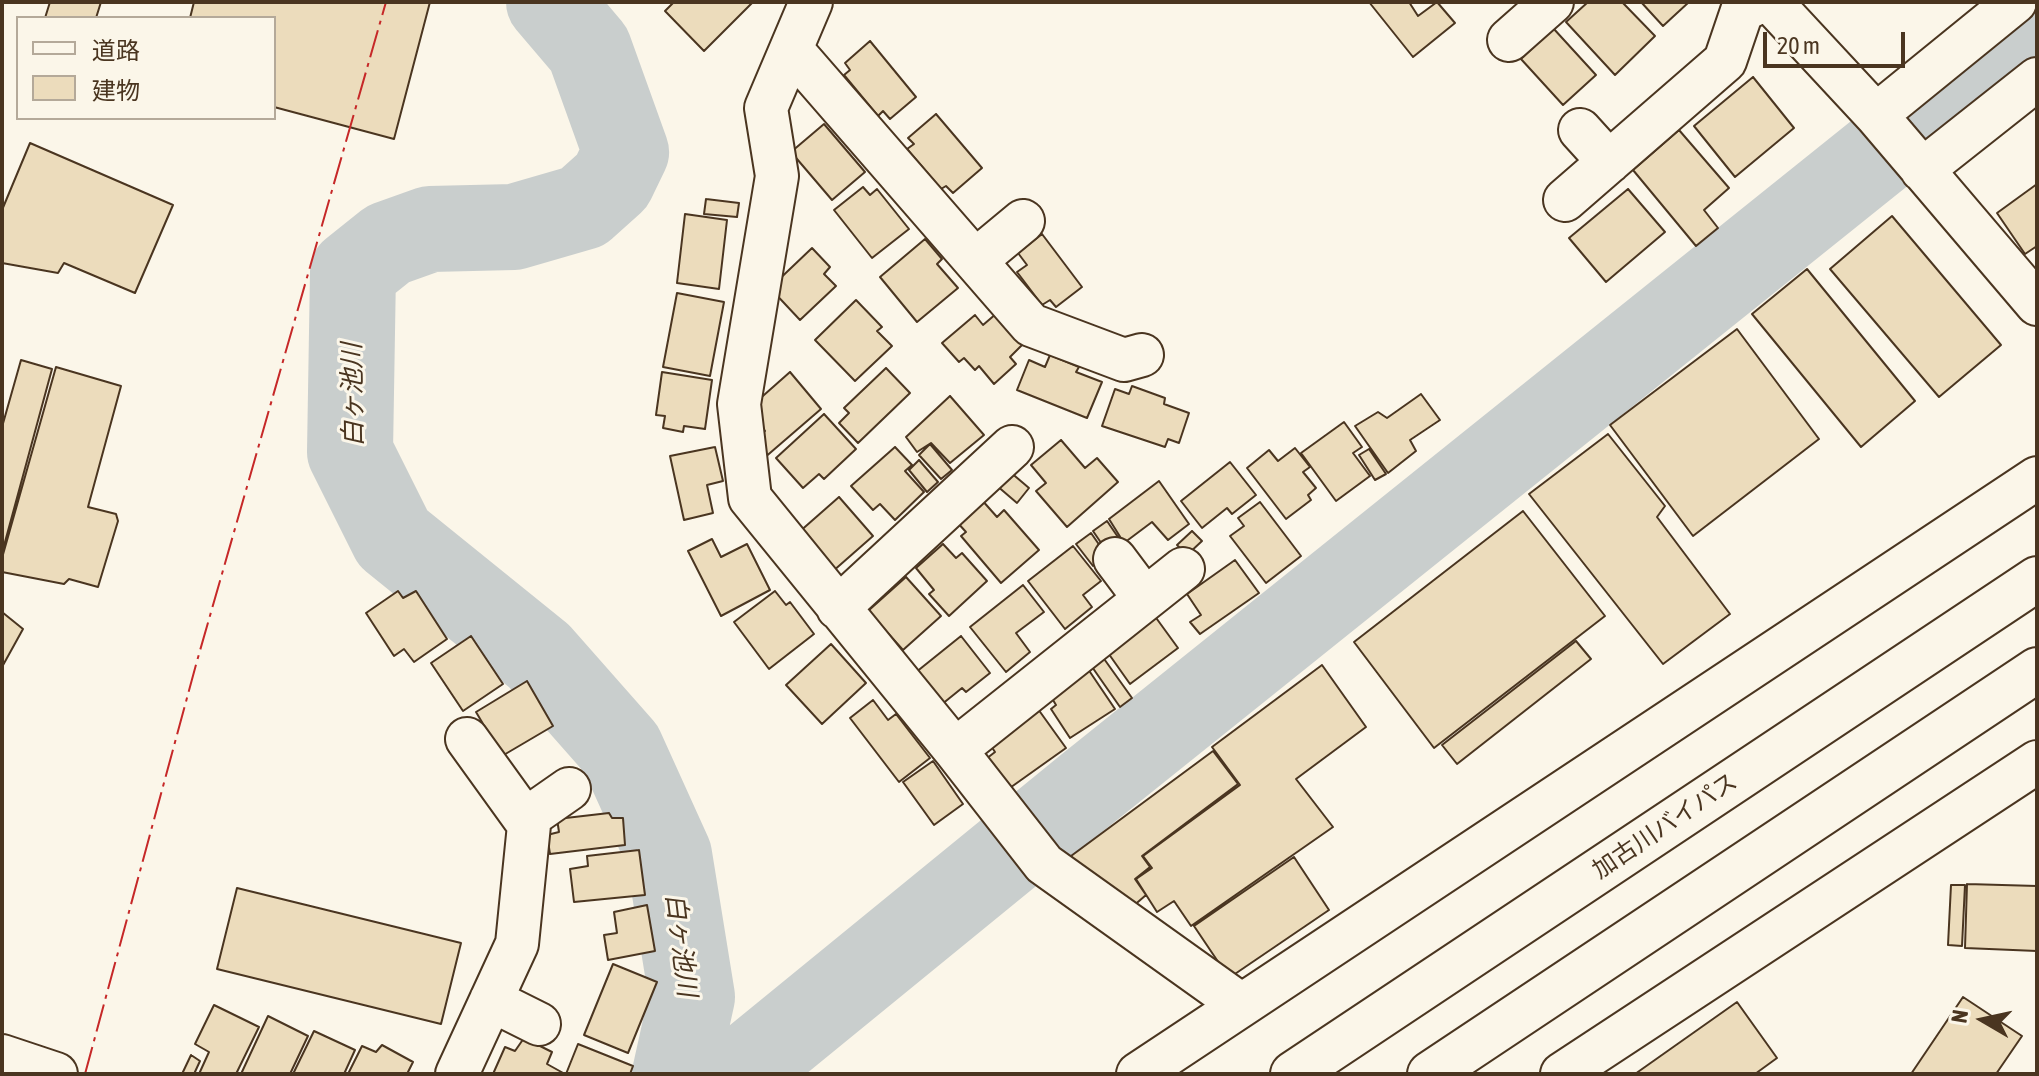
<!DOCTYPE html>
<meta charset="utf-8">
<style>
body{margin:0}
#map{position:relative;width:2039px;height:1076px;overflow:hidden;background:#fbf6e9;font-family:"Asap Condensed","Noto Sans JP",sans-serif}
canvas{display:block}
.frame{position:absolute;inset:0;border:4px solid #4a3520;pointer-events:none}
.legend{position:absolute;left:16px;top:16px;width:260px;height:104px;box-sizing:border-box;background:#fbf6e9;border:2px solid #b4a999;margin:0;padding:10px 14px;list-style:none;font-size:24px;color:#4a3520}
.legend li{display:flex;align-items:center;gap:16px;height:40px}
.legend b{width:40px;border:2px solid #b4a999}
.north{position:absolute;left:1943px;top:980px;width:80px;height:80px;-webkit-text-stroke:6px #fbf6e9;paint-order:stroke;rotate:279deg;font-size:22px;font-weight:700;line-height:32px;text-align:center;color:#4a3520}
.north::after{content:'';display:block;margin:auto;width:28px;height:36px;background:#4a3520;clip-path:polygon(50% 0,100% 100%,50% 72%,0 100%)}
.scale{position:absolute;left:1763px;top:32px;width:142px;height:36px;box-sizing:border-box;border:4px solid #4a3520;border-top:0;padding-left:10px;font-size:24px;line-height:28px;white-space:nowrap;color:#4a3520;-webkit-text-stroke:6px #fbf6e9;paint-order:stroke}
</style>
<div id="map">
<canvas width="2039" height="1076"></canvas>
<div class="frame"></div>
<ul class="legend">
<li><b style="height:10px;background:#fbf6e9"></b>道路</li>
<li><b style="height:22px;background:#ecdcbc"></b>建物</li>
</ul>
<div class="north">N</div>
<div class="scale">20 m</div>
</div>
<script>
const c = document.querySelector('canvas').getContext('2d');
c.lineJoin = 'round';
function poly(rows) {
  const path = new Path2D();
  for (const r of rows) {
    path.moveTo(r[0], r[1]);
    for (let i = 2; i < r.length; i += 2) path.lineTo(r[i], r[i + 1]);
  }
  return path;
}
function stroke(path, color, width, dash) {
  c.strokeStyle = color;
  c.lineWidth = width;
  c.lineCap = dash ? 'butt' : 'round';
  c.setLineDash(dash || []);
  c.stroke(path);
}
function fill(path, color) {
  c.fillStyle = color;
  c.fill(path, 'evenodd');
}
function write(font, color, halo, rows, align = 'center') {
  c.font = font + ' "Asap Condensed","Noto Sans JP",sans-serif';
  c.lineWidth = 6;
  c.setLineDash([]);
  c.textBaseline = 'middle';
  c.strokeStyle = halo;
  c.fillStyle = color;
  for (const [text, x, y, turn = 0] of rows) {
    c.save();
    c.translate(x, y);
    c.rotate((+turn || 0) * Math.PI / 180);
    c.textAlign = isNaN(turn) ? turn : align;
    if (halo) c.strokeText(text, 0, 0);
    c.fillText(text, 0, 0);
    c.restore();
  }
}
stroke(poly([
 [549,2,589,49,626,152,612,181,583,207,514,227,430,229,388,244,353,272,350,452,393,538,539,656,621,749,669,855,692,997,675,1074],
 [738,1074,1087,789,2037,27]
]), '#c9cecd', 86);
const building = poly([
 [50,2,101,2,96,18,45,18,50,2],
 [194,2,430,2,394,139,274,107,274,18,190,18,194,2],
 [674,2,753,2,704,51,665,11,674,2],
 [1369,2,1409,2,1418,16,1437,2,1455,23,1413,57,1369,2],
 [1588,2,1622,2,1655,36,1615,75,1566,22,1588,2],
 [1641,2,1689,2,1663,26,1641,2],
 [1553,28,1596,75,1563,105,1521,59,1553,28],
 [870,41,916,97,890,119,883,111,878,116,844,75,850,70,845,63,870,41],
 [1753,77,1794,128,1735,177,1694,126,1753,77],
 [936,114,982,168,953,193,946,186,941,189,907,149,914,144,908,138,936,114],
 [824,124,865,172,832,200,791,152,824,124],
 [1679,130,1729,188,1704,210,1718,228,1696,246,1633,170,1679,130],
 [30,143,173,205,135,293,64,263,58,273,2,263,2,210,30,143],
 [2037,184,2037,246,2025,254,1997,213,2037,184],
 [863,187,870,195,877,189,909,229,872,258,834,210,863,187],
 [1628,189,1665,232,1606,282,1569,238,1628,189],
 [706,199,739,203,737,217,704,214,706,199],
 [685,214,727,220,719,289,677,283,685,214],
 [1892,216,2001,345,1939,397,1830,269,1892,216],
 [1042,234,1082,287,1056,307,1050,300,1042,305,1017,272,1027,265,1018,253,1042,234],
 [925,239,942,259,937,264,958,288,917,322,880,277,925,239],
 [812,248,830,267,824,274,836,286,800,320,770,288,812,248],
 [1807,269,1915,401,1861,447,1752,314,1807,269],
 [677,293,724,302,710,376,663,367,677,293],
 [856,300,882,327,877,331,892,346,855,381,815,340,856,300],
 [997,313,1023,344,1010,357,1016,364,994,384,979,366,975,370,964,358,959,362,942,343,975,315,983,325,997,313],
 [1737,329,1819,439,1693,536,1610,425,1737,329],
 [1050,355,1079,367,1076,372,1102,382,1087,418,1017,390,1029,360,1045,367,1050,355],
 [21,360,52,369,2,553,2,427,21,360],
 [56,367,121,386,88,507,116,514,118,521,98,587,69,579,64,584,2,572,2,558,56,367],
 [886,368,910,393,858,443,839,423,849,413,844,408,886,368],
 [662,372,712,380,705,429,684,426,683,432,663,428,665,416,656,415,662,372],
 [790,372,821,409,763,459,751,444,765,431,747,410,790,372],
 [1132,386,1165,398,1164,404,1189,413,1179,443,1168,439,1165,447,1102,426,1115,389,1129,394,1132,386],
 [1421,394,1440,420,1410,440,1416,451,1388,473,1355,426,1378,412,1387,418,1421,394],
 [950,396,984,435,950,463,931,443,917,452,906,437,950,396],
 [824,414,856,449,824,479,819,474,803,488,776,458,824,414],
 [1344,422,1362,447,1353,453,1370,476,1336,501,1301,453,1344,422],
 [1608,434,1665,506,1657,517,1730,614,1663,664,1529,494,1608,434],
 [1061,440,1085,468,1097,458,1118,482,1067,527,1036,491,1046,483,1031,465,1061,440],
 [930,444,952,470,941,479,919,455,930,444],
 [715,447,723,481,707,485,713,513,684,520,670,456,715,447],
 [895,447,912,465,905,471,924,492,895,520,880,504,873,510,851,486,895,447],
 [1295,448,1310,467,1303,472,1316,488,1308,495,1311,500,1286,519,1247,468,1269,450,1278,461,1295,448],
 [1369,449,1386,474,1375,480,1359,455,1369,449],
 [919,460,938,482,927,492,909,470,919,460],
 [1230,462,1256,495,1232,514,1227,508,1202,528,1181,501,1230,462],
 [1009,471,1029,488,1017,503,996,485,1009,471],
 [1159,481,1189,524,1168,540,1152,522,1124,543,1109,519,1159,481],
 [839,497,873,536,832,572,798,533,839,497],
 [981,499,997,517,1004,510,1039,550,1001,583,961,536,966,532,956,521,981,499],
 [1260,502,1301,556,1266,583,1230,536,1244,526,1238,518,1260,502],
 [1523,511,1605,616,1434,748,1354,642,1523,511],
 [1107,521,1122,543,1108,553,1093,531,1107,521],
 [1192,531,1202,541,1187,555,1177,545,1192,531],
 [1091,533,1107,556,1093,566,1076,544,1091,533],
 [712,539,721,557,747,544,770,590,721,616,688,551,712,539],
 [943,544,956,558,962,553,987,581,949,616,929,594,934,590,916,568,943,544],
 [1073,546,1101,581,1083,595,1092,607,1065,629,1028,581,1073,546],
 [1235,560,1259,593,1200,634,1190,622,1201,615,1187,594,1235,560],
 [906,577,941,616,903,650,868,611,906,577],
 [1023,585,1044,612,1016,633,1030,652,1006,672,970,627,1023,585],
 [398,591,403,598,416,591,447,639,414,662,404,649,394,656,366,613,398,591],
 [775,591,786,605,790,602,814,634,769,669,734,622,775,591],
 [2,612,23,629,2,667,2,612],
 [1154,615,1178,648,1130,684,1106,650,1154,615],
 [471,636,503,684,463,711,431,663,471,636],
 [961,636,990,673,966,692,962,688,936,709,910,677,961,636],
 [1576,641,1591,659,1457,764,1442,745,1576,641],
 [831,644,866,683,822,724,786,685,831,644],
 [1102,656,1132,698,1120,707,1090,664,1102,656],
 [1322,665,1366,727,1296,779,1333,827,1191,926,1174,901,1157,912,1136,879,1152,868,1143,856,1240,785,1212,747,1322,665],
 [1088,669,1115,709,1070,738,1051,709,1056,705,1050,695,1088,669],
 [527,681,553,726,502,756,476,712,527,681],
 [873,700,888,720,896,714,930,758,899,782,850,718,873,700],
 [1038,709,1066,748,1007,790,986,759,995,752,989,743,1038,709],
 [1213,751,1238,784,1142,856,1150,867,1135,879,1146,895,1131,908,1091,886,1071,856,1213,751],
 [933,761,963,804,934,825,903,782,933,761],
 [609,813,612,818,623,818,625,845,550,854,547,835,559,832,557,819,609,813],
 [639,850,645,895,574,902,570,869,588,866,587,856,639,850],
 [1294,857,1329,910,1229,978,1194,926,1294,857],
 [1967,884,2037,886,2037,951,1965,948,1967,884],
 [1951,885,1965,885,1962,946,1948,945,1951,885],
 [237,888,461,943,441,1024,217,969,237,888],
 [647,905,655,951,608,960,604,935,617,933,614,912,647,905],
 [613,964,657,982,628,1053,584,1035,613,964],
 [1963,997,2022,1036,1996,1074,1911,1074,1963,997],
 [1737,1002,1777,1058,1755,1074,1635,1074,1737,1002],
 [214,1005,259,1027,236,1074,199,1074,209,1052,195,1044,214,1005],
 [268,1016,308,1036,290,1074,241,1074,268,1016],
 [314,1031,355,1050,344,1074,293,1074,314,1031],
 [524,1038,552,1052,547,1064,565,1074,493,1074,505,1047,515,1051,524,1038],
 [578,1044,633,1066,630,1074,566,1074,578,1044],
 [382,1045,413,1062,407,1074,348,1074,362,1046,376,1052,382,1045],
 [191,1055,200,1061,194,1074,182,1074,191,1055]
]);
fill(building, '#ecdcbc');
stroke(building, '#4a3520', 2);
const street = poly([
 [811,2,766,108,777,176,739,404,750,498,955,750,1044,864,1240,1004],
 [1771,2,1876,115,2037,304],
 [1509,40,1552,2],
 [791,49,1031,325,1124,360,1142,355],
 [1876,115,2015,2],
 [1580,130,1609,162],
 [1922,170,2037,79],
 [1565,200,1725,61,1742,11,1759,2],
 [976,260,1023,221],
 [1115,559,1145,599],
 [838,608,1012,447],
 [955,750,1183,569],
 [526,819,569,789],
 [491,1000,539,1024],
 [2,1056,56,1074],
 [457,1074,517,944,529,825,467,739],
 [1138,1074,2037,478],
 [1562,1074,2037,762]
]);
const highway = poly([
 [1293,1074,2037,579],
 [1430,1074,2037,670]
]);
stroke(street, '#4a3520', 46);
stroke(highway, '#4a3520', 48);
stroke(street, '#fbf6e9', 42);
stroke(highway, '#fbf6e9', 44);
stroke(poly([
 [85,1074,197,661,386,2]
]), '#c62828', 2, [28, 6, 4, 6]);
write('24px', '#4a3520', '#fbf6e9', [
 ["加古川バイパス",1665,826,-34]
]);
write('italic 26px', '#4a3520', '#fbf6e9', [
 ["白ヶ池川",353,395,-91],
 ["白ヶ池川",681,945,83]
]);
</script>
